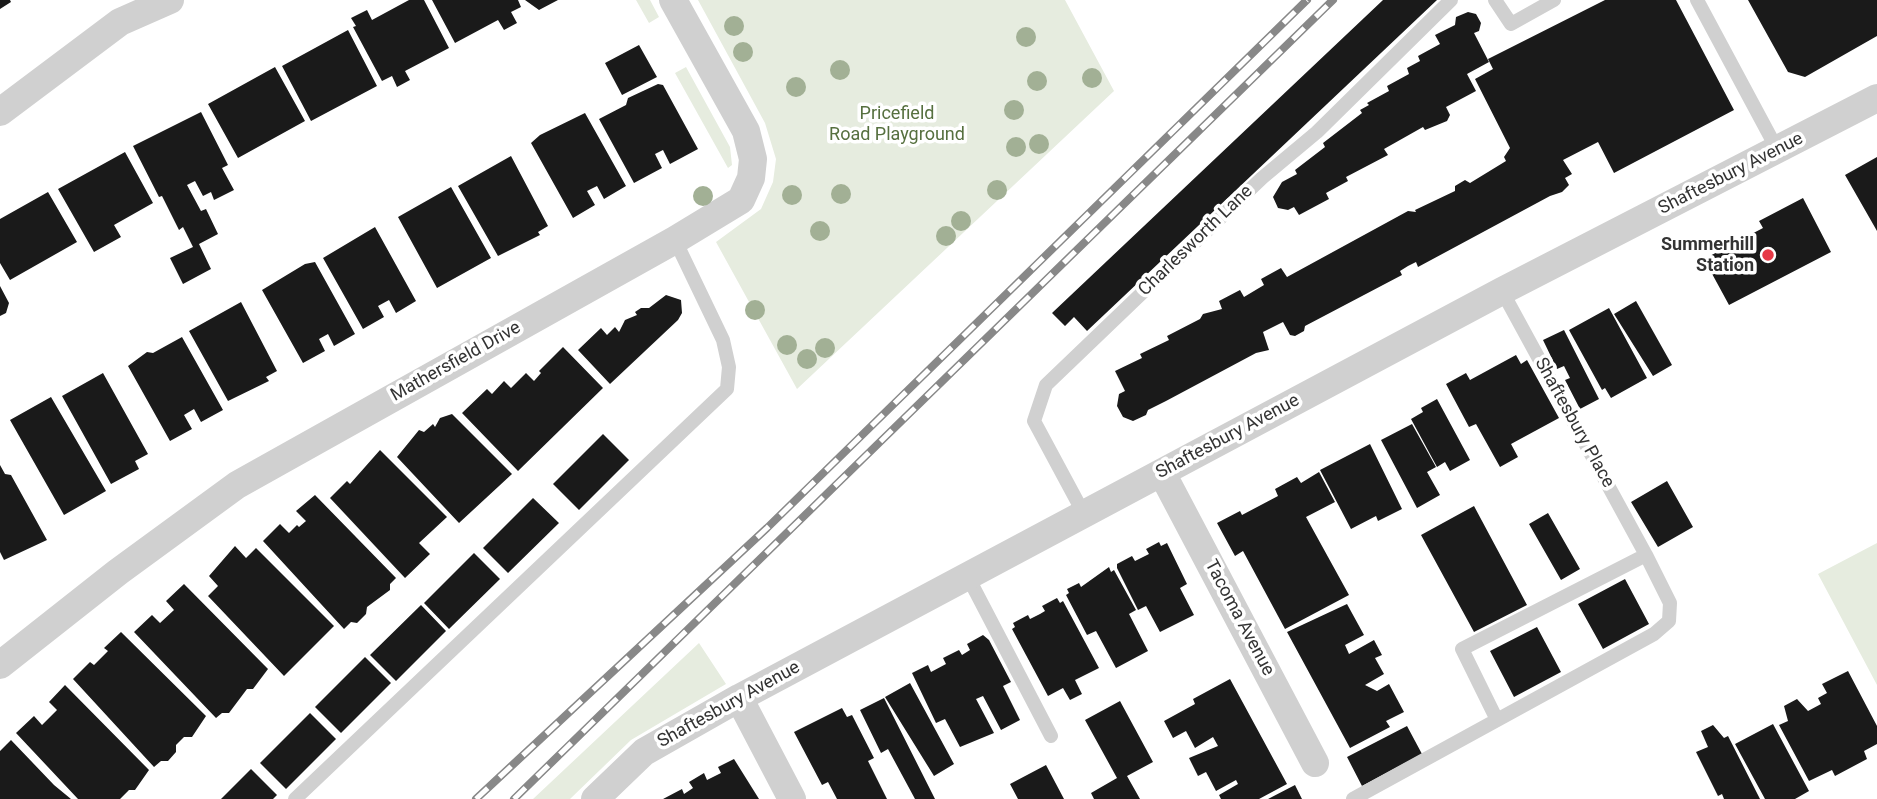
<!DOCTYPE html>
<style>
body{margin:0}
canvas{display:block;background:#fff}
</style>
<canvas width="1877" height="799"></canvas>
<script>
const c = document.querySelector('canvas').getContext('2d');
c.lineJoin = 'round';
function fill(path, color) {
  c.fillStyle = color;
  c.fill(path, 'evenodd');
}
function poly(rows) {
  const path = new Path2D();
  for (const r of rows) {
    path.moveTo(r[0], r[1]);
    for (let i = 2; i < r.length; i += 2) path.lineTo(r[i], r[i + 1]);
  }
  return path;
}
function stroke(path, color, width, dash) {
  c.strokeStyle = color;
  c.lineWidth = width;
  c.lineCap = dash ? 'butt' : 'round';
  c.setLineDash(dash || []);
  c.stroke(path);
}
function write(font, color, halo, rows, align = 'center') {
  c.font = font + ' Roboto,sans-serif';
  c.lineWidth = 7;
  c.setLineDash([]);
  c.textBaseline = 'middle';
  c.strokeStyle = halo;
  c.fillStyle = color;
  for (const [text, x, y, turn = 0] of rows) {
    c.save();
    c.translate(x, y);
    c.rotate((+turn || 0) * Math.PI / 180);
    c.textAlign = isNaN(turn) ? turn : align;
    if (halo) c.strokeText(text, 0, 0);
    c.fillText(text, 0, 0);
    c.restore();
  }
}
fill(poly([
 [636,0,650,0,659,17,649,23],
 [698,0,1065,0,1114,91,797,389,716,242,761,209,773,182,776,159,765,123],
 [686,67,730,147,732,165,728,168,675,73],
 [1877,543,1877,685,1818,574],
 [699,643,726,684,631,740,570,799,533,799]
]), '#e6ecdf');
fill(poly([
 [0,0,10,0,11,2,0,9],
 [409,0,424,0,449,48,405,71,410,80,397,87,392,76,382,81,353,27,356,26,351,18,367,10,372,20],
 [432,0,518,0,521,7,511,12,517,23,504,30,498,20,455,43],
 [525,0,558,0,539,10],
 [1383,0,1437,0,1087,331,1074,317,1065,326,1052,313],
 [1605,0,1676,0,1734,110,1614,173,1598,142,1563,160,1572,174,1565,178,1569,185,1562,192,1550,196,1418,267,1416,262,1408,266,1400,271,1402,275,1305,326,1304,331,1295,336,1290,335,1283,322,1263,332,1269,350,1256,353,1166,401,1148,410,1146,415,1133,421,1123,417,1117,406,1119,394,1125,391,1115,371,1142,358,1140,354,1169,340,1167,336,1200,319,1203,314,1222,309,1219,301,1240,290,1244,297,1264,285,1261,279,1281,268,1287,277,1408,211,1416,212,1415,210,1455,191,1455,186,1465,180,1470,183,1506,161,1504,157,1510,148,1475,79,1493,69,1488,59],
 [1748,0,1877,0,1877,36,1805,77,1788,72],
 [1468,12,1476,14,1481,23,1479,31,1474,33,1489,62,1467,74,1476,91,1446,107,1450,115,1447,121,1425,130,1423,127,1384,149,1388,155,1346,177,1348,181,1326,193,1329,199,1299,215,1294,207,1288,210,1278,208,1273,197,1282,182,1297,174,1295,170,1325,147,1323,143,1362,113,1360,110,1369,105,1367,103,1389,91,1387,86,1409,74,1407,68,1420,61,1418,56,1440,44,1435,35,1455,25,1456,17],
 [348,30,377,86,311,121,282,66],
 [639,45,657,77,622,95,605,63],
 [275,67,305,121,238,158,208,104],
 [658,84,663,85,698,149,670,164,663,150,655,154,662,168,634,183,599,119,626,105,628,98],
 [201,112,228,165,222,168,234,190,214,200,211,192,203,196,195,181,187,185,201,211,206,209,218,234,199,244,211,269,183,284,170,258,193,247,183,227,179,230,162,196,159,197,133,146],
 [585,113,626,186,604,199,597,186,587,191,595,205,573,218,531,143,540,135],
 [125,152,153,203,114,225,121,237,94,252,58,189],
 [511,156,548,226,538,232,540,235,498,256,458,186],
 [1877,157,1877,231,1845,175],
 [451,187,491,258,437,288,398,217],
 [48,192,77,242,10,280,0,263,0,219],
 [1803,198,1831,252,1729,305,1704,259,1763,228,1759,221],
 [375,227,416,301,396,313,389,300,378,306,384,317,363,329,323,258],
 [315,262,355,334,334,346,328,334,319,339,325,351,303,363,262,290,305,264],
 [0,286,9,303,6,313,0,316],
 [666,295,681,300,682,313,678,320,610,384,578,350,601,328,607,335,615,327,619,332,625,320,637,315,635,312,641,308,649,308],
 [1636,301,1672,365,1653,376,1614,314],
 [241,302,277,371,266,377,269,381,228,401,189,331],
 [1609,308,1647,378,1611,398,1605,388,1602,390,1569,330],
 [1564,330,1599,399,1580,409,1565,380,1570,378,1564,366,1557,369,1543,340],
 [182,337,223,410,201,422,194,409,184,415,192,429,170,441,128,366,147,352,153,353],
 [563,347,603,388,518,471,462,413,487,389,492,394,504,381,511,388,526,373,534,381,541,373,539,371],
 [1516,355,1521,364,1527,360,1559,418,1511,444,1518,457,1500,467,1476,424,1469,427,1446,384,1466,373,1470,380],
 [103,373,148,454,135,461,139,469,111,484,62,396],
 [51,397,106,491,64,515,10,420],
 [1437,399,1470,460,1450,471,1445,462,1437,467,1411,419,1423,412,1421,408],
 [452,414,512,474,459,523,397,457,419,430,424,432,433,424,435,427,440,418],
 [1412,424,1436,467,1427,472,1440,495,1417,508,1381,440],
 [603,434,629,460,579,510,553,484],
 [1370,444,1402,509,1378,521,1376,516,1351,529,1320,470],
 [380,450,447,517,419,543,430,554,405,578,330,498,347,481,350,484],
 [0,465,5,474,11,475,47,540,4,560,0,552],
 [1319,472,1335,502,1306,517,1349,595,1285,629,1243,551,1235,556,1217,523,1240,511,1242,515,1278,496,1275,489,1297,477,1301,483],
 [1667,481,1693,527,1658,547,1631,502],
 [315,495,396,578,390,584,390,590,367,607,366,614,357,623,351,622,344,629,263,541,280,524,289,533,297,525,299,527,306,521,296,511],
 [533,498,559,523,508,573,483,548],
 [1474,506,1527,605,1474,632,1421,535],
 [1548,513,1580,569,1561,580,1529,524],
 [1159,542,1161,546,1167,543,1187,584,1180,588,1194,615,1160,632,1146,606,1138,610,1117,568,1117,564,1132,556,1135,561,1149,554,1146,549],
 [235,546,246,558,256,548,334,626,284,676,208,596,218,586,209,576],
 [474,553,500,579,449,629,424,603],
 [1109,567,1111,572,1114,570,1136,610,1129,614,1148,651,1116,668,1096,631,1087,635,1066,595,1069,593,1067,589,1079,583,1081,587],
 [1625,579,1649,624,1603,649,1578,604],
 [184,584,268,669,253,689,247,689,229,713,222,713,216,718,134,632,152,615,160,623,174,610,166,601],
 [1057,598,1060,603,1063,601,1099,668,1075,680,1082,694,1070,700,1063,688,1048,696,1012,629,1015,627,1013,623,1028,615,1030,619,1040,614,1045,611,1042,606],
 [1347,604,1364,635,1345,645,1349,654,1374,640,1382,655,1375,658,1384,674,1365,685,1377,691,1389,684,1404,712,1386,721,1390,727,1350,748,1287,632],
 [421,605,446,631,396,681,370,655],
 [1537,627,1561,672,1514,697,1490,651],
 [121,632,206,716,192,737,184,737,176,745,176,752,168,761,161,761,154,767,73,679,90,662,94,665,108,651,104,648],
 [983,635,989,640,1011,682,1003,686,1020,720,1001,730,983,696,976,699,994,733,960,747,945,719,936,723,912,673,928,665,931,672,946,664,943,658,959,650,962,655,970,650,967,644],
 [365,657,391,683,341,733,315,707],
 [1848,671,1877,726,1877,744,1864,751,1867,759,1835,776,1832,770,1809,781,1779,725,1788,721,1784,706,1797,699,1808,711,1821,704,1818,698,1827,693,1822,684],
 [1230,679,1287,784,1259,799,1221,799,1219,795,1238,784,1236,780,1216,791,1206,772,1198,776,1189,758,1218,746,1213,737,1195,748,1186,731,1173,738,1164,721,1195,704,1193,699],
 [910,683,954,764,934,776,885,697],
 [65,685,149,770,135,790,129,790,120,799,78,799,16,733,34,716,42,725,57,710,49,702],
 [884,698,935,799,915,799,888,749,881,753,860,710],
 [1120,701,1153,762,1127,776,1140,799,1094,799,1091,793,1117,778,1085,720],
 [842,708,847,717,852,715,874,758,868,761,887,799,837,799,828,782,822,785,794,732],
 [310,713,336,739,286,789,260,763],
 [1773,724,1809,791,1795,799,1765,799,1735,744],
 [1713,725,1724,738,1728,736,1760,799,1724,799,1722,794,1718,796,1696,752,1708,747,1701,731],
 [1407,726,1422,754,1362,786,1347,757],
 [11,740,54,785,71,799,0,799,0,751],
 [734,759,759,799,663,799,682,789,684,794,693,788,689,782,704,773,707,780,721,773,718,767],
 [1046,765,1064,799,1018,799,1010,784],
 [251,769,277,795,273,799,221,799],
 [1295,785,1302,799,1268,799]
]), '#1a1a1a');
stroke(poly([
 [1495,0,1511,24,1554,0],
 [1697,0,1778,151],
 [1084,514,1034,421,1046,385,1262,178,1317,132,1451,0],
 [968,577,1051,736],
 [1497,720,1462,649,1646,555],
 [295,799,727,389,729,367,723,340,675,240],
 [1353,799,1654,634,1669,621,1670,603,1646,555,1502,291]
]), '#d0d0d0', 14);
stroke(poly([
 [0,112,120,22,170,0],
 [1162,473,1315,763],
 [0,665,118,572,237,485,675,240,741,200,751,178,753,159,746,131,673,0],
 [739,698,792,799],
 [595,799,644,752,739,698,1502,291,1877,98]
]), '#d0d0d0', 28);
const rail = poly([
 [476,799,767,528,1307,0],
 [514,799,1333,0]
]);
stroke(rail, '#888', 8);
stroke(rail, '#fff', 5, [16]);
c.fillStyle = '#a2b095';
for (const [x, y] of [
 [734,26],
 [1026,37],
 [743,52],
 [840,70],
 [1092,78],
 [1037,81],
 [796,87],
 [1014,110],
 [1039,144],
 [1016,147],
 [997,190],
 [841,194],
 [792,195],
 [703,196],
 [961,221],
 [820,231],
 [946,236],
 [755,310],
 [787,345],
 [825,348],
 [807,359]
]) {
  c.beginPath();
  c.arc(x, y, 10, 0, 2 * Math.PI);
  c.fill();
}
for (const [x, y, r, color] of [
 [1768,255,7,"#e63946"]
]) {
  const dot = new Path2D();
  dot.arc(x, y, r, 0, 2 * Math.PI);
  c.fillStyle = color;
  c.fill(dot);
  stroke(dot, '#fff', 2.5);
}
write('18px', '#56703f', '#fff', [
 ["Pricefield",897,114],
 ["Road Playground",897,135]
]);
write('18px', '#333', '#fff', [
 ["Shaftesbury Avenue",1731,174,-27],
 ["Charlesworth Lane",1196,241,-44],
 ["Mathersfield Drive",456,362,-29],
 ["Shaftesbury Place",1574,423,61],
 ["Shaftesbury Avenue",1228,437,-28],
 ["Tacoma Avenue",1239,618,62],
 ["Shaftesbury Avenue",729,705,-29]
]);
write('bold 18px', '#333', '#fff', [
 ["Summerhill",1754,245],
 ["Station",1754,266]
], 'right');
</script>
